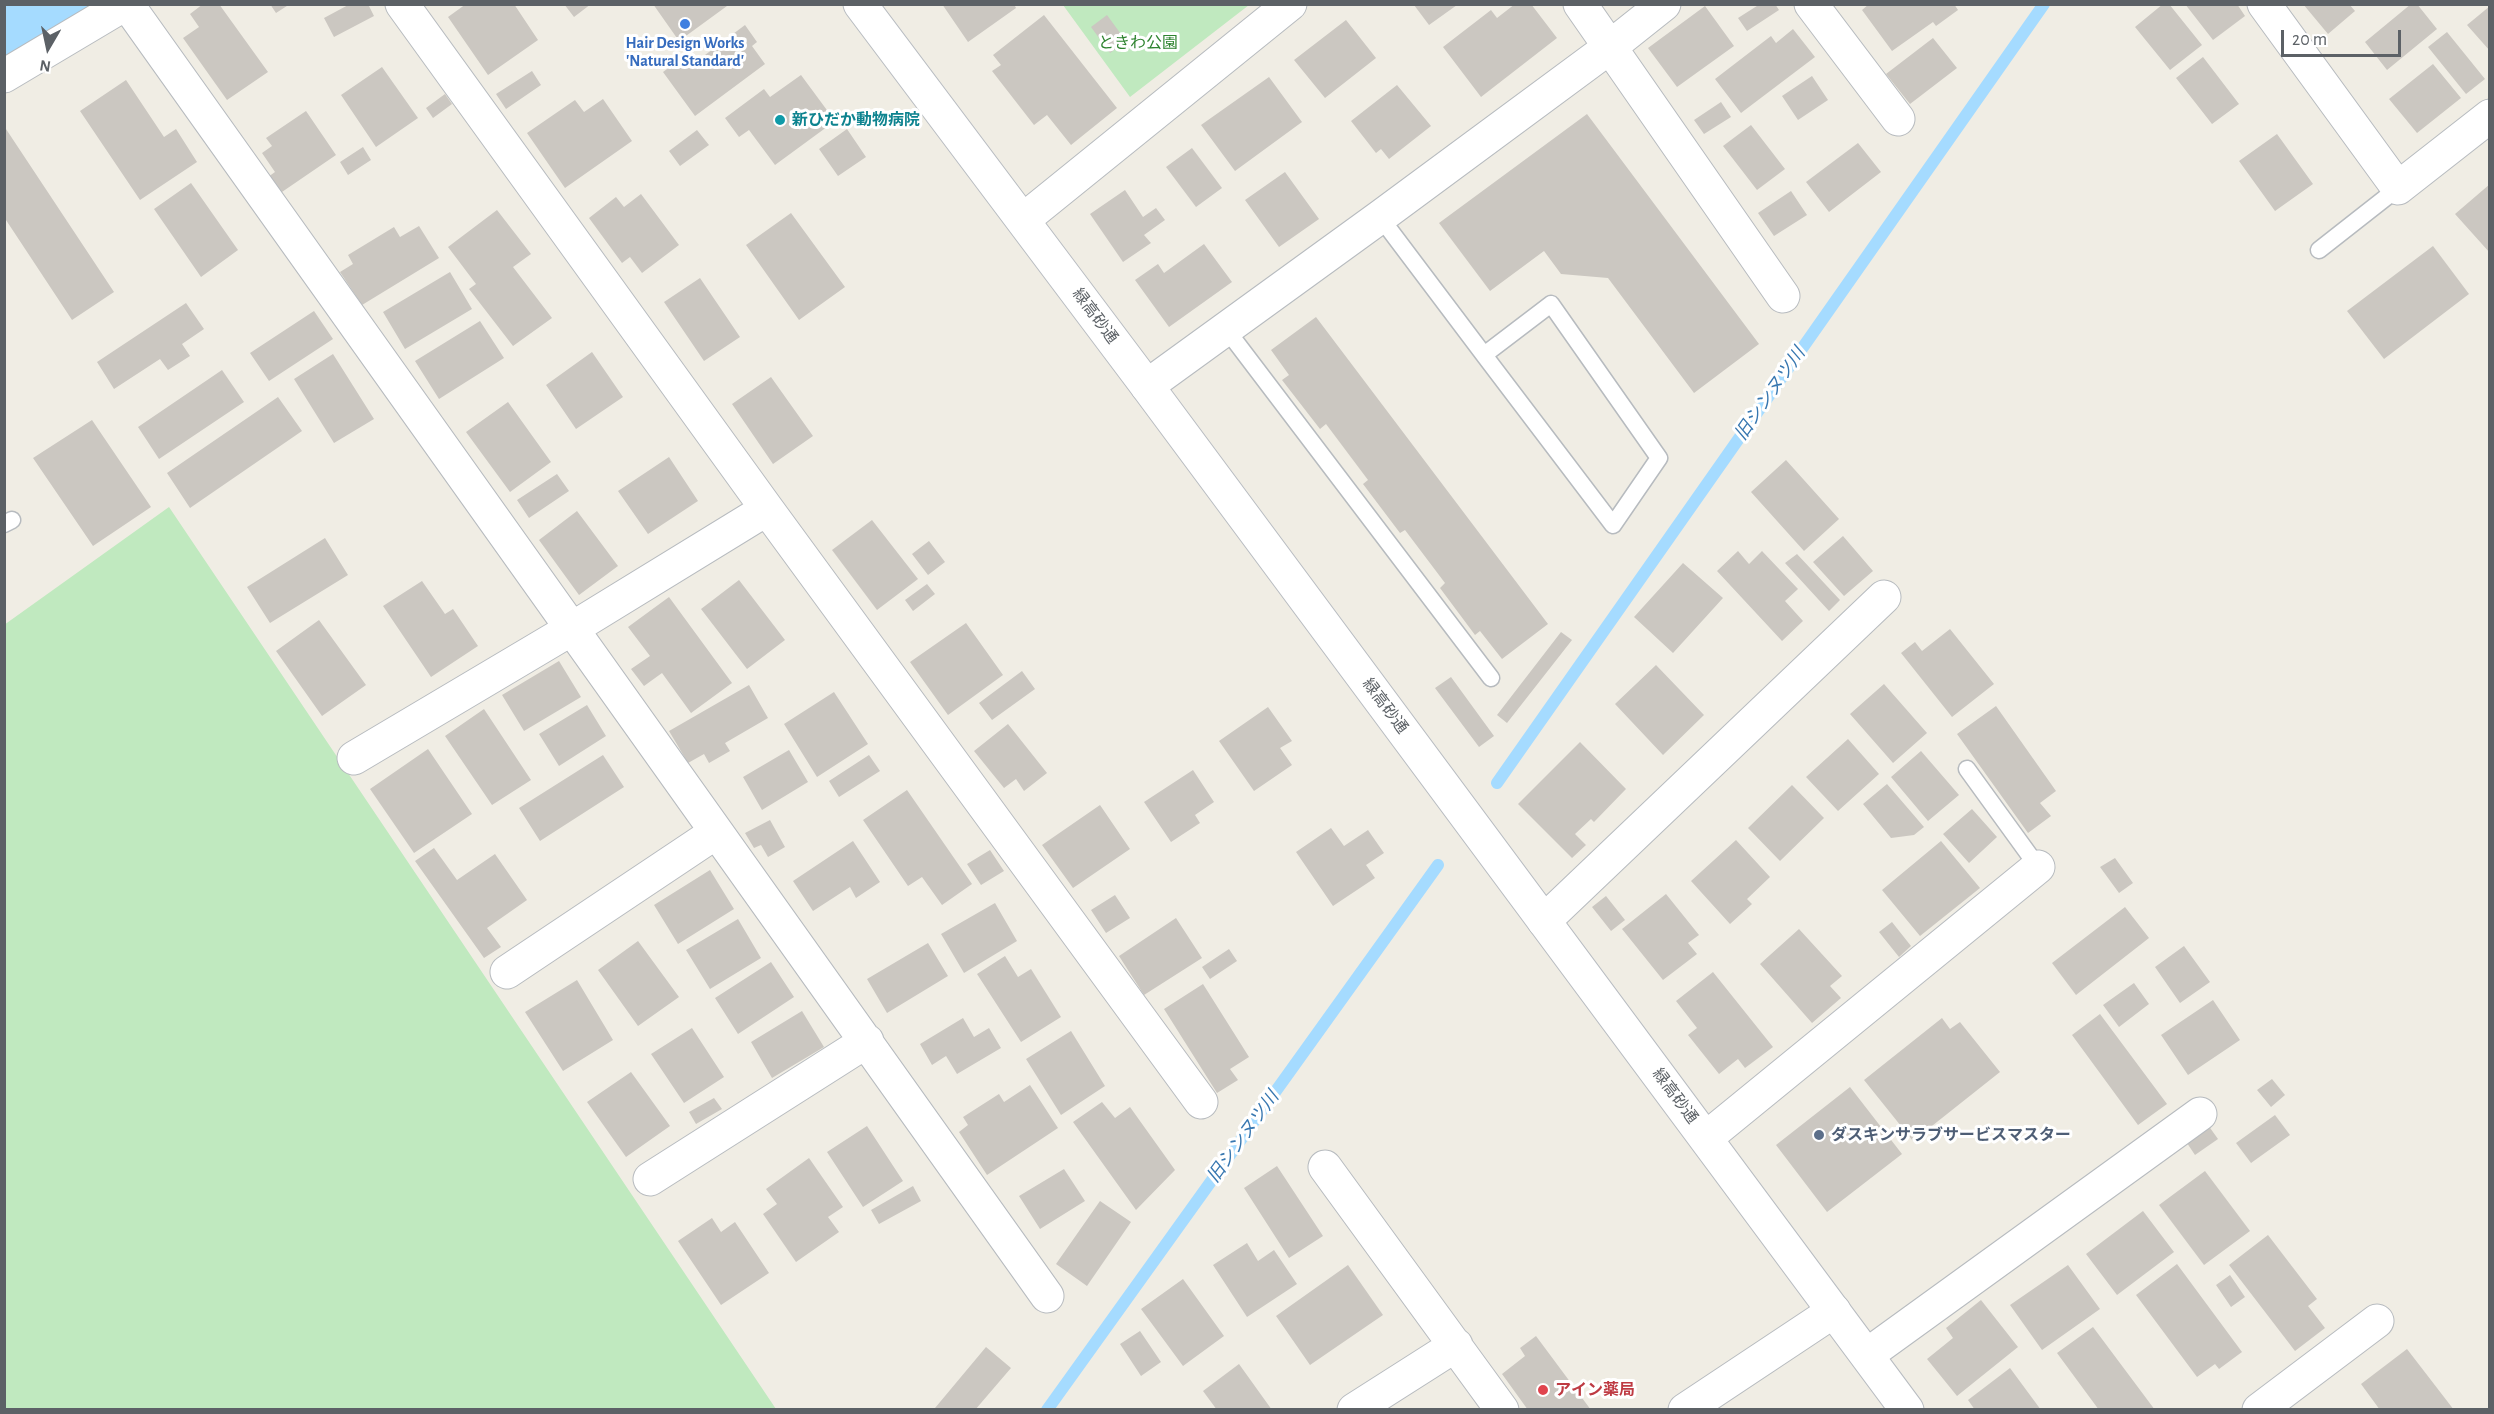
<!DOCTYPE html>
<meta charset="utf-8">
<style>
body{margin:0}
#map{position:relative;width:2494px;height:1414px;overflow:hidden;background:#f0ede4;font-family:"Alegreya Sans",sans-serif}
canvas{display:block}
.frame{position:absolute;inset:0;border:6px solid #5c6166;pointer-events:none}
.north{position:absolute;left:18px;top:18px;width:60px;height:60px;-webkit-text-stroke:4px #fff;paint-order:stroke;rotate:189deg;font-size:16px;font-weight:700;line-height:24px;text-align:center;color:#5c6166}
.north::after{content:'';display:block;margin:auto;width:21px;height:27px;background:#5c6166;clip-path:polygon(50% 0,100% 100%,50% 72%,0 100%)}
.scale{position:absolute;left:2281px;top:30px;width:120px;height:27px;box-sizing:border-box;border:3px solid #5c6166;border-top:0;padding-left:8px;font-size:18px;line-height:21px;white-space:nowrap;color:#5c6166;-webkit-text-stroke:4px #fff;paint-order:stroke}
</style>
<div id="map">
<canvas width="2494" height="1414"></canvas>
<div class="frame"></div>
<div class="north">N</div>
<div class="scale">20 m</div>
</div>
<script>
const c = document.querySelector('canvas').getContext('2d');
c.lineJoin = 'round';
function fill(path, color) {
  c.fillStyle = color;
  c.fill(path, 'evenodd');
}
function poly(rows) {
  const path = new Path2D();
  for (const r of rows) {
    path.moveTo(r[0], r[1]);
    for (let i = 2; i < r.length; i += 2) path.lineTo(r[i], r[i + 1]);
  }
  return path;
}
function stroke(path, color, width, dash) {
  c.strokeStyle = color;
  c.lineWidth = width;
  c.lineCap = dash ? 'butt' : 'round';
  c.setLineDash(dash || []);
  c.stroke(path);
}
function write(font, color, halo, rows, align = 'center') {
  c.font = font + ' "Alegreya Sans","Noto Sans JP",sans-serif';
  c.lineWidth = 6;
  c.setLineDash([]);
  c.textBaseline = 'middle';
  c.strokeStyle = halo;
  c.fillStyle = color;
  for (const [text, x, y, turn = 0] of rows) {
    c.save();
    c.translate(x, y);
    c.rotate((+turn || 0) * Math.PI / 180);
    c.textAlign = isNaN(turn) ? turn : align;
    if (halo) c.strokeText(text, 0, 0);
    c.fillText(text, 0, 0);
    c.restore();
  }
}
fill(poly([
 [1063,5,1249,5,1130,97],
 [169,507,776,1409,5,1409,4,625]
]), '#c0e9bf');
stroke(poly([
 [1497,783,2044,4],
 [1047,1410,1438,865]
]), '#a5dbff', 12);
stroke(poly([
 [4,35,57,4]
]), '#a5dbff', 72);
fill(poly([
 [203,4,219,4,268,72,227,100,183,38,199,27,190,14],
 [270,4,290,4,276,13],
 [350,4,368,4,374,16,334,37,324,18],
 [466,4,514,4,538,40,488,75,448,17],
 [564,4,591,4,574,17],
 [653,4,726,4,727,6,679,41],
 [942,4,1014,4,1016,8,968,42],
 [1515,4,1531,4,1557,38,1481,97,1443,47,1491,10,1497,18],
 [1760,4,1775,4,1779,10,1747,31,1738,18],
 [1869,4,1954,4,1958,10,1936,26,1933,22,1892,51,1862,10],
 [2163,4,2169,4,2202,45,2170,70,2135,27],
 [2185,4,2237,4,2245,16,2213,40],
 [2303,4,2349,4,2355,11,2328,34],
 [2411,4,2417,4,2437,29,2387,70,2365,42],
 [1414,5,1457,5,1429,25],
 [1705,6,1734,46,1677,87,1648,48],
 [2490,6,2490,51,2467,25],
 [1044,15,1117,108,1071,145,1047,115,1034,125,992,71,1001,65,993,55],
 [1107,15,1126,41,1110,53,1091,27],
 [1346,20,1376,58,1325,98,1294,60],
 [745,25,757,42,752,46,765,64,695,116,663,72,683,57,689,67],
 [1793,29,1815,57,1741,113,1715,79,1771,36,1776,43],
 [2447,32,2485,79,2466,94,2428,47],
 [1933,38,1957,68,1910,104,1886,74],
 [2203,57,2239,104,2212,124,2176,78],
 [2433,64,2461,98,2417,133,2389,99],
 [382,67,418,118,376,147,341,95],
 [532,71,541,85,506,109,496,94],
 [801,75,835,121,775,165,749,130,739,137,725,118,764,89,770,97],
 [1812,76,1828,100,1798,120,1782,96],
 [1269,77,1302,122,1235,171,1201,125],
 [126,80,164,137,176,129,197,162,140,200,80,111],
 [1397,85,1431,126,1389,159,1381,149,1376,153,1351,121],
 [445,94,452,104,433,118,426,108],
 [603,99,632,141,565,188,527,133,575,100,584,112],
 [1721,102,1731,117,1704,134,1694,120],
 [306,111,336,155,279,194,268,177,275,172,262,153,272,146,266,138],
 [1587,114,1759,344,1694,393,1608,278,1561,274,1544,251,1490,291,1439,223],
 [1751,125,1785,169,1757,190,1723,146],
 [4,126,114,292,72,320,4,217],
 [847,129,866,157,838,176,819,149],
 [697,130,709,145,680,166,669,151],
 [2277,134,2313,184,2275,211,2239,161],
 [1858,143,1881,172,1829,212,1806,182],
 [363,147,371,160,348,175,340,162],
 [1192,148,1222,188,1196,207,1166,167],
 [1285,172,1319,219,1279,247,1245,200],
 [191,183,238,250,201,277,154,209],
 [2490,184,2490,253,2455,214],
 [1125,190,1143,217,1156,208,1165,220,1144,235,1151,243,1123,262,1090,214],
 [1791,191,1807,215,1774,236,1758,213],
 [641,194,679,245,642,273,630,257,622,263,589,218,616,197,624,207],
 [497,210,531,254,513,267,552,318,513,346,469,289,476,284,448,247],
 [791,213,845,287,799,320,746,245],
 [419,226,439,258,362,305,340,272,353,264,348,255,394,227,400,237],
 [1204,244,1232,282,1169,327,1135,280,1158,264,1164,273],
 [2433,246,2469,294,2384,359,2347,311],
 [450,272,472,309,405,349,383,312],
 [700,278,740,337,704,361,664,302],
 [186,303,204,329,182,344,190,356,168,370,160,359,114,389,97,362],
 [314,311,333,339,269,381,250,353],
 [1316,317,1548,624,1502,659,1480,631,1475,635,1440,588,1445,583,1405,530,1400,533,1363,484,1368,480,1326,424,1320,429,1282,380,1289,375,1271,350],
 [480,321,504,358,439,399,415,361],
 [592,352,623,397,576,429,546,385],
 [333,354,374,419,334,443,294,379],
 [222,370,244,402,159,459,138,427],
 [771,377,813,436,773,464,732,404],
 [278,397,302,431,190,508,167,473],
 [508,402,551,462,510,492,466,432],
 [92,420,151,507,93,546,33,458],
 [669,457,698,501,648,534,618,491],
 [1786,460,1839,519,1804,551,1751,492],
 [557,474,569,491,529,518,517,500],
 [577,511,618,566,579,595,539,540],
 [872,520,918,579,877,610,832,550],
 [1843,536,1873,571,1844,596,1813,562],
 [325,538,348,575,270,623,247,587],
 [929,541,945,562,928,575,912,554],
 [1738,551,1749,564,1762,551,1798,589,1785,601,1803,621,1782,641,1717,571],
 [1797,554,1840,600,1829,611,1785,563],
 [1683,563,1723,598,1673,653,1634,617],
 [739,580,785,640,747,669,701,609],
 [422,581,445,614,453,609,478,646,431,677,383,606],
 [927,584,935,594,913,611,905,600],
 [669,597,732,683,691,713,662,673,644,686,631,669,650,656,628,627],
 [319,620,366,685,322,716,276,651],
 [966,623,1003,675,948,715,910,662],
 [1950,629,1994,684,1952,717,1901,653,1915,642,1922,651],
 [1561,632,1572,640,1507,723,1497,715],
 [559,661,581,697,524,731,502,695],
 [1656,665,1704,715,1663,755,1615,704],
 [1022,671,1035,689,992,720,979,703],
 [1451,677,1494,736,1479,747,1435,688],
 [1884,684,1927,733,1893,763,1850,714],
 [749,685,768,718,725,743,730,751,709,763,704,754,688,763,669,731],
 [834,692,868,744,817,777,784,724],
 [587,705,606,736,559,766,539,734],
 [1996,706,2056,791,2040,803,2051,816,2028,833,1957,734],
 [1268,707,1292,741,1280,748,1292,765,1254,791,1219,741],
 [484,709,531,780,492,805,445,736],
 [1008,724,1047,773,1024,791,1016,779,1004,788,974,751],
 [1848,739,1879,774,1838,811,1806,777],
 [1580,742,1626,789,1594,822,1591,819,1575,834,1586,845,1572,858,1518,804],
 [428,749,472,814,414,853,370,789],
 [789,750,808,782,762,810,743,777],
 [1921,751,1959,795,1928,821,1891,777],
 [603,755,624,787,540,841,519,808],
 [869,755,880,771,839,797,829,781],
 [1193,770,1214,802,1195,815,1200,823,1171,842,1144,802],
 [1887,784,1924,827,1914,835,1891,838,1863,804],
 [1792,785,1824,818,1780,861,1748,828],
 [907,790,972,884,942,905,922,877,908,886,863,820],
 [1100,805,1130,849,1073,888,1042,845],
 [1972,809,1997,837,1969,863,1943,834],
 [770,820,785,847,768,857,761,845,754,848,745,833],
 [1331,828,1344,846,1368,830,1384,853,1366,865,1375,878,1333,906,1296,852],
 [1736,840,1770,877,1747,899,1752,904,1730,924,1691,881],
 [853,841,880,882,856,898,850,887,813,911,793,881],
 [1941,841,1980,888,1920,936,1882,890],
 [434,848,457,880,495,854,527,900,487,928,501,947,484,958,415,861],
 [990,850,1004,871,981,885,967,864],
 [2115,858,2133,883,2119,893,2100,867],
 [710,870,734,909,678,944,654,905],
 [1666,894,1699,935,1688,943,1697,954,1663,980,1622,929],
 [1115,895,1130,918,1106,933,1091,910],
 [1606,896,1625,920,1611,931,1592,907],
 [995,903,1017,941,964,973,941,934],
 [2125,907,2149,938,2076,995,2052,963],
 [1176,918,1202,958,1144,995,1119,956],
 [738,919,761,958,710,989,686,950],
 [1892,922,1911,946,1899,957,1879,932],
 [1799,929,1842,976,1830,986,1841,998,1812,1023,1760,964],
 [638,941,679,997,638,1026,598,970],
 [928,943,948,976,887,1013,867,979],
 [2184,946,2210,982,2180,1003,2155,967],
 [1229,949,1237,961,1210,979,1202,967],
 [1005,956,1018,977,1031,969,1061,1017,1021,1042,977,974],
 [771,962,794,997,738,1034,715,998],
 [1713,972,1773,1047,1745,1068,1738,1059,1719,1074,1688,1035,1697,1028,1676,1001],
 [577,980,613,1040,563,1071,525,1012],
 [2134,983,2149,1004,2119,1027,2103,1005],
 [1203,984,1249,1057,1230,1069,1238,1080,1217,1093,1164,1009],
 [2213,1000,2240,1040,2188,1075,2161,1035],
 [802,1011,824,1047,772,1078,751,1042],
 [2100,1014,2167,1104,2138,1125,2072,1035],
 [963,1018,974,1037,989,1028,1001,1048,957,1074,946,1056,932,1065,920,1044],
 [1942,1018,1950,1029,1960,1022,2000,1072,1913,1141,1864,1080],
 [692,1028,724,1077,684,1103,651,1054],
 [1071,1031,1105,1086,1061,1115,1026,1059],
 [631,1072,670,1126,626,1157,587,1102],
 [2272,1079,2285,1095,2271,1107,2257,1090],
 [1030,1085,1058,1128,987,1175,959,1132,968,1125,963,1117,999,1094,1004,1102],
 [1850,1087,1902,1154,1827,1212,1776,1145],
 [714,1098,722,1109,696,1124,689,1112],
 [1102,1102,1115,1118,1130,1107,1175,1170,1136,1210,1073,1122],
 [2275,1115,2290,1135,2251,1163,2236,1143],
 [2208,1125,2218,1139,2195,1155,2185,1140],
 [867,1126,903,1181,863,1207,827,1152],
 [809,1158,843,1207,828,1217,839,1232,796,1262,763,1214,777,1204,766,1189],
 [1277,1166,1323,1236,1289,1258,1244,1188],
 [1064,1169,1085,1201,1040,1229,1019,1196],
 [2205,1171,2250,1231,2204,1265,2159,1205],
 [913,1186,921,1201,879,1224,871,1210],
 [1100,1201,1131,1222,1087,1286,1056,1264],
 [2143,1211,2174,1252,2117,1295,2086,1254],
 [712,1218,721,1232,735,1222,769,1273,721,1305,678,1241],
 [2268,1235,2317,1299,2308,1306,2325,1328,2295,1351,2229,1265],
 [1247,1243,1258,1261,1274,1250,1297,1284,1247,1317,1213,1265],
 [2177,1264,2242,1352,2219,1369,2215,1364,2197,1377,2136,1295],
 [1348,1265,1383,1315,1310,1365,1276,1316],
 [2068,1265,2100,1309,2042,1350,2010,1305],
 [2230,1275,2245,1297,2231,1307,2216,1285],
 [1183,1279,1224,1336,1183,1366,1141,1309],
 [1981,1300,2018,1347,1957,1396,1927,1359,1953,1338,1946,1328],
 [2093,1327,2155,1410,2099,1410,2057,1353],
 [1140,1331,1161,1362,1141,1376,1120,1344],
 [1536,1336,1591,1410,1528,1410,1502,1374,1525,1356,1520,1348],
 [986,1347,1011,1368,975,1410,937,1410,935,1408],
 [2407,1349,2454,1410,2380,1410,2361,1384],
 [1239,1364,1272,1410,1217,1410,1203,1391],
 [2010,1368,2041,1410,1975,1410,1968,1400]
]), '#cbc7c1');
const lane = poly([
 [1380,217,1484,355,1613,525,1659,458,1551,304,1484,355],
 [2319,250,2398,188],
 [1226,329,1491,678],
 [4,524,12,520],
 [1967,769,2038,867]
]);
const street = poly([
 [127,4,1047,1296],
 [402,4,767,509,1201,1102],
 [1580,4,1783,296],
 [1811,4,1898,119],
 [2264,4,2398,188,2490,116],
 [4,76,125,4],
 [1023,220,1290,4],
 [1147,386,1380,217,1610,47,1664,4],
 [354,758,573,628,767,509],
 [1544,921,1884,597],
 [507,972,715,833],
 [1706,1138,2038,867],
 [1325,1167,1502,1410],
 [650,1179,867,1041],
 [1867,1355,2200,1114],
 [1354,1410,1456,1345],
 [1685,1410,1834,1311],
 [2259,1410,2377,1321]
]);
const secondary = poly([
 [860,4,1147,386,1907,1410]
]);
stroke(lane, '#b7bbbf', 19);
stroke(street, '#b7bbbf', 35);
stroke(secondary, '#b8bcc1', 35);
stroke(lane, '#fff', 16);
stroke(street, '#fff', 33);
stroke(secondary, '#fff', 33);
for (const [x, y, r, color] of [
 [685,24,6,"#3f7fe0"],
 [780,120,6,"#0f9aa8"],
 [1819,1135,6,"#5c6f8a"],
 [1543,1390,6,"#e0444e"]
]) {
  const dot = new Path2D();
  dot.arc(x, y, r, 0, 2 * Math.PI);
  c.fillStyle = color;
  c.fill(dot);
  stroke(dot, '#fff', 2);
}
write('bold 16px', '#366cbe', '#fff', [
 ["Hair Design Works",685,43],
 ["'Natural Standard'",685,61]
]);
write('16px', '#2e832f', '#fff', [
 ["ときわ公園",1138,43]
]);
write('bold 16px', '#0d838f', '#fff', [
 ["新ひだか動物病院",792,120]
], 'left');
write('16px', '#5c6166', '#fff', [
 ["緑高砂通",1095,316,53],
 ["緑高砂通",1385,706,53],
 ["緑高砂通",1675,1096,53]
]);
write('bold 16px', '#4e5e75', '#fff', [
 ["ダスキンサラブサービスマスター",1831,1135]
], 'left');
write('bold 16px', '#be3a42', '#fff', [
 ["アイン薬局",1555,1390]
], 'left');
write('italic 18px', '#3777b0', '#fff', [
 ["旧シンヌツ川",1770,394,-55],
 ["旧シンヌツ川",1243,1137,-54]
]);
</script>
